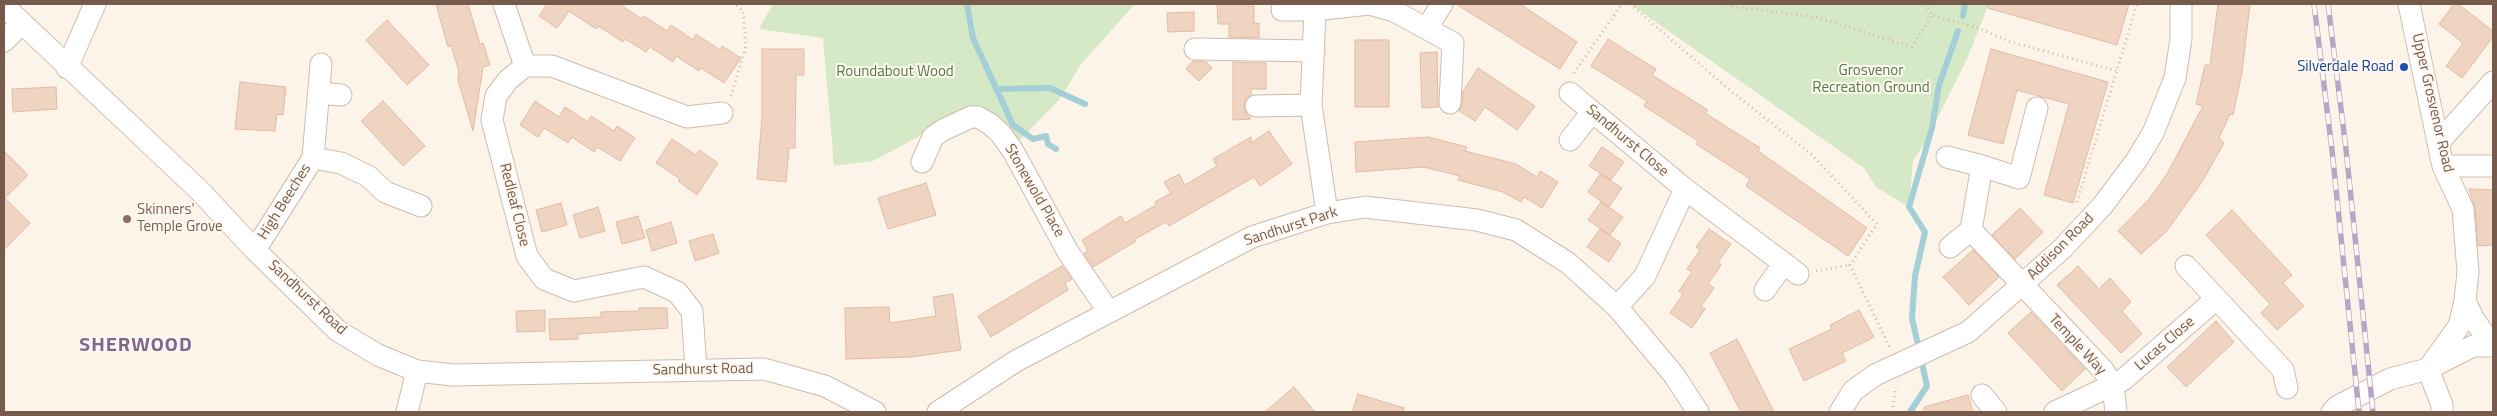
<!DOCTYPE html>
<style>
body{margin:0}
#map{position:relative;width:2497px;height:416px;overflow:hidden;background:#fcf4e9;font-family:"Titillium Web",sans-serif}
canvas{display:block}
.frame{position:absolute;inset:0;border:5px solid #765b4d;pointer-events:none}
</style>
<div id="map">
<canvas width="2497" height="416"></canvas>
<div class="frame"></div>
</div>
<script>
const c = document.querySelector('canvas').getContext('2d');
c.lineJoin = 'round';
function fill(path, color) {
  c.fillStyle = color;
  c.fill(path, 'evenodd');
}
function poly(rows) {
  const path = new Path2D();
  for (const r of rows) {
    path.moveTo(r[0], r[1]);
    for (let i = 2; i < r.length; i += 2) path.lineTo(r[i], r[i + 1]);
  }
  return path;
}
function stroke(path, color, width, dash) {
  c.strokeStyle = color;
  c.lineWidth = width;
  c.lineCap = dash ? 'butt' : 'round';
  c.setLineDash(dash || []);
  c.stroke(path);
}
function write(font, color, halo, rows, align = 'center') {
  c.font = font + ' "Titillium Web",sans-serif';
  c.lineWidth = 4;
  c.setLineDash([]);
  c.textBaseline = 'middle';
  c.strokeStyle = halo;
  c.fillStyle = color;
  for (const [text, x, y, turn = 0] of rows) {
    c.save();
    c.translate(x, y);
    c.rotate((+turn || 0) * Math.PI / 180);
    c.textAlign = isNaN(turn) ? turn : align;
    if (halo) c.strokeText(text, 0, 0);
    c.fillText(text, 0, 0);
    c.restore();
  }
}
fill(poly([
 [773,4,1135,4,1082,63,1059,100,1014,146,952,119,873,161,834,166,823,38,759,29],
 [1630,4,1989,4,1966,61,1924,145,1913,160,1909,207,1876,187,1864,168]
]), '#d6e9c7');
stroke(poly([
 [967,4,973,38,1013,125,1033,139,1046,136,1048,144,1056,149],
 [1963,16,1965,4],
 [997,89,1050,88,1085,104],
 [1910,412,1927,386,1912,318,1915,276,1925,232,1909,207,1932,128,1939,85,1958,31]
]), '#a4cfd7', 6);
const building = poly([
 [436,4,468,4,480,44,483,43,490,65,483,67,473,131,458,80,459,72,451,45,448,47,436,4],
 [547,4,619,4,642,19,644,16,667,31,671,25,693,40,696,34,720,50,722,46,741,58,724,83,701,68,699,71,676,56,673,62,650,47,646,52,625,39,623,42,598,26,596,29,569,11,557,28,539,16,547,4],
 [1217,4,1248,4,1248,6,1254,6,1254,24,1259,23,1259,38,1229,37,1229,24,1218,24,1217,4],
 [1456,4,1520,4,1577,42,1560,69,1456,4],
 [1988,4,2129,4,2117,45,1988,8,1988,4],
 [2218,4,2250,4,2242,72,2233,115,2230,114,2219,138,2224,143,2202,182,2166,232,2141,254,2118,231,2149,199,2167,174,2203,106,2196,104,2205,65,2210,65,2218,4],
 [2454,4,2458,4,2493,31,2493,37,2462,78,2446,66,2463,43,2439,24,2454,4],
 [1194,12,1194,31,1168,32,1167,13,1194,12],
 [387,20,429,65,407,85,366,40,387,20],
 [1608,39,1656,69,1652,75,1708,110,1705,113,1760,148,1758,151,1867,228,1848,256,1746,186,1750,179,1696,144,1698,141,1644,106,1647,101,1591,66,1608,39],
 [1355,40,1389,40,1389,107,1355,107,1355,40],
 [762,49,804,49,804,75,796,75,795,148,789,148,786,182,757,179,762,117,762,49],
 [1991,49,2108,82,2073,203,2044,195,2069,104,2017,90,2003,144,1968,135,1991,49],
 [1437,52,1438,107,1422,108,1420,53,1437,52],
 [1193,61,1207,62,1212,68,1199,81,1186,69,1193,61],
 [1233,62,1266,63,1266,89,1251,89,1251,95,1245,100,1245,112,1251,119,1233,120,1233,62],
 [1478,68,1535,106,1517,130,1485,107,1475,121,1459,111,1462,104,1463,91,1478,68],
 [240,82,286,87,283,115,277,114,275,131,235,129,240,82],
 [56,87,57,109,13,112,12,89,56,87],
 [383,101,425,146,403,166,361,121,383,101],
 [535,101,559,117,565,107,588,122,591,116,614,131,617,126,635,138,620,161,597,147,594,152,572,137,568,143,544,128,538,137,520,125,535,101],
 [1269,131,1292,164,1260,186,1254,177,1169,226,1166,222,1135,239,1136,241,1093,267,1084,253,1088,251,1082,240,1121,216,1125,223,1156,205,1155,202,1171,193,1164,182,1179,174,1185,185,1217,166,1213,159,1251,137,1251,143,1269,131],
 [1428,137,1467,147,1465,151,1516,164,1537,177,1540,171,1558,182,1542,208,1524,197,1521,202,1503,192,1458,180,1460,176,1424,167,1356,172,1355,142,1428,137],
 [672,139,696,155,699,150,718,163,697,195,678,181,680,179,656,163,672,139],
 [1602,147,1624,162,1611,180,1589,166,1602,147],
 [4,151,28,175,5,198,30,223,4,250,4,151],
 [1600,174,1622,188,1609,207,1588,192,1600,174],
 [926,183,936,215,888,229,878,198,926,183],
 [2469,189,2493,190,2493,245,2478,246,2475,208,2469,189],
 [1601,202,1623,217,1610,235,1588,220,1601,202],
 [561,203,567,225,542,232,536,210,561,203],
 [598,207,605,231,580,238,573,215,598,207],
 [2020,208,2043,232,2015,259,1992,235,2020,208],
 [2232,210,2292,275,2283,283,2304,306,2277,330,2261,313,2270,304,2206,235,2232,210],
 [638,216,645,238,622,244,616,222,638,216],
 [671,222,677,243,652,251,646,230,671,222],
 [1600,229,1621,243,1609,262,1587,247,1600,229],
 [1709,229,1731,244,1718,262,1721,265,1708,284,1714,288,1701,306,1705,309,1692,328,1670,313,1683,294,1679,291,1692,272,1687,269,1700,250,1696,247,1709,229],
 [713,234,719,253,695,261,689,241,713,234],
 [1973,250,1999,277,1969,305,1943,277,1973,250],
 [1062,266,1072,279,1065,283,1068,290,991,337,978,316,1062,266],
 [2078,266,2099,289,2110,278,2131,302,2122,311,2142,334,2121,353,2057,285,2078,266],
 [953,294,961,350,911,357,846,359,845,308,889,307,890,323,936,316,933,297,953,294],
 [639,308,667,308,668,328,578,334,578,339,550,340,549,319,601,317,601,312,639,311,639,308],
 [545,310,545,331,517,332,516,311,545,310],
 [1859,310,1874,337,1842,353,1846,361,1804,381,1789,349,1832,329,1830,325,1859,310],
 [2031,312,2085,369,2062,391,2008,333,2031,312],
 [2216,321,2234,342,2186,387,2167,367,2216,321],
 [1737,339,1774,412,1741,412,1710,353,1737,339],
 [1294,387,1315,412,1265,412,1294,387],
 [1358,394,1404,408,1403,412,1352,412,1358,394],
 [1968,395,1973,412,1924,412,1924,407,1968,395]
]);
fill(building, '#f0d4c2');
stroke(building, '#e2baa3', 1);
const minor = poly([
 [504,4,525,66],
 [2409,4,2443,166,2463,209,2468,272,2465,301,2459,326,2428,369],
 [4,6,200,191,255,250,338,331,378,355,417,371,453,375,764,369,825,386,875,412],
 [1282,10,1315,10],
 [1427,28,1442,4],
 [4,41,21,24],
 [1195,49,1314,51],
 [67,68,95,4],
 [319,93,341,95],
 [1570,93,1685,189,1798,274],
 [1256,106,1311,105],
 [1570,140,1592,112],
 [2438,143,2493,82],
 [1947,157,1982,166],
 [313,158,341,163,368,176,385,192,421,206],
 [922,162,933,137,943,130,971,117,978,117,990,124,1001,134,1013,151,1068,252,1109,312],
 [2443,166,2493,166],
 [1327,213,1311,105,1315,10,1369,4,1394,11,1453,43,1450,103],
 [1971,230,2103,370,2113,385,2116,412],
 [1950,247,1971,230,1982,166,2019,178,2037,108],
 [255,250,313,158,321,64],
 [2186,266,2283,370,2287,388],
 [1765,290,1784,263],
 [2465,301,2473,318,2484,334,2493,341],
 [1617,307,1645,276,1685,189],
 [696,369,692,311,677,292,644,277,574,291,544,279,527,256,492,120,496,96,508,80,525,66,552,66,687,117,722,113],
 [2428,369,2442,405,2442,412],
 [1982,395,1996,412],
 [407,412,417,371],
 [938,412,1016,361,1252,237,1327,213,1365,207,1477,220,1516,230,1568,263,1617,307,1674,375,1698,412],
 [1840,412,1853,391,1875,375,1968,332,2062,249,2103,205,2136,161,2153,133,2175,78,2181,39,2181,4],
 [2055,412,2123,380,2215,300],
 [2332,412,2338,406,2390,379,2428,369,2473,346,2493,346]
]);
stroke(minor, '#cebcaf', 23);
stroke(poly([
 [1630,4,1732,92,1811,154,1877,224,1850,265,1890,348],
 [1728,4,1729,6,1816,17,1912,47,1932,15,1978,28,2011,42,2117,71],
 [1925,4,1932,15],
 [1574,73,1622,4],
 [731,96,746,46,743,11,736,4],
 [2077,202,2137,4],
 [1816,271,1850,265],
 [1892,412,1896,387]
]), '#d6b7a4', 3, [1, 4]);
stroke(minor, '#fff', 21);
const rail = poly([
 [2314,4,2332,150,2359,412],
 [2328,4,2346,149,2373,412]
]);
stroke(rail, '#b7a7c6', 5.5);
stroke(rail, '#fef8f0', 4, [11]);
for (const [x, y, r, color] of [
 [2404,67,5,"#1a4fb4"],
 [127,219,5,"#8d6e63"]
]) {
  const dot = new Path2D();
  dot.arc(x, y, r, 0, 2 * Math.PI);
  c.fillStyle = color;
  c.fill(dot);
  stroke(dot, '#fef8f0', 2);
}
write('15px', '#164399', '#fef8f0', [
 ["Silverdale Road",2394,67]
], 'right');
write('15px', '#557b45', '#fef8f0', [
 ["Grosvenor",1871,71],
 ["Recreation Ground",1871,88],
 ["Roundabout Wood",895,72]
]);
write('15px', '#765b4d', '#fef8f0', [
 ["Upper Grosvenor Road",2432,103,77],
 ["Sandhurst Close",1627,141,40],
 ["Stonewold Place",1034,191,60],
 ["High Beeches",285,202,-58],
 ["Redleaf Close",514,205,76],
 ["Sandhurst Park",1291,227,-18],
 ["Addison Road",2061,247,-45],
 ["Sandhurst Road",307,298,43],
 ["Lucas Close",2165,344,-41],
 ["Temple Way",2077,345,47],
 ["Sandhurst Road",703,370,-1]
]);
write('15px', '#785e54', '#fef8f0', [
 ["Skinners'",137,210],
 ["Temple Grove",137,227]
], 'left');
c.letterSpacing = '1px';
write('bold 20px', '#826691', '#fef8f0', [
 ["SHERWOOD",136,346]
]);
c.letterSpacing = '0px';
</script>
